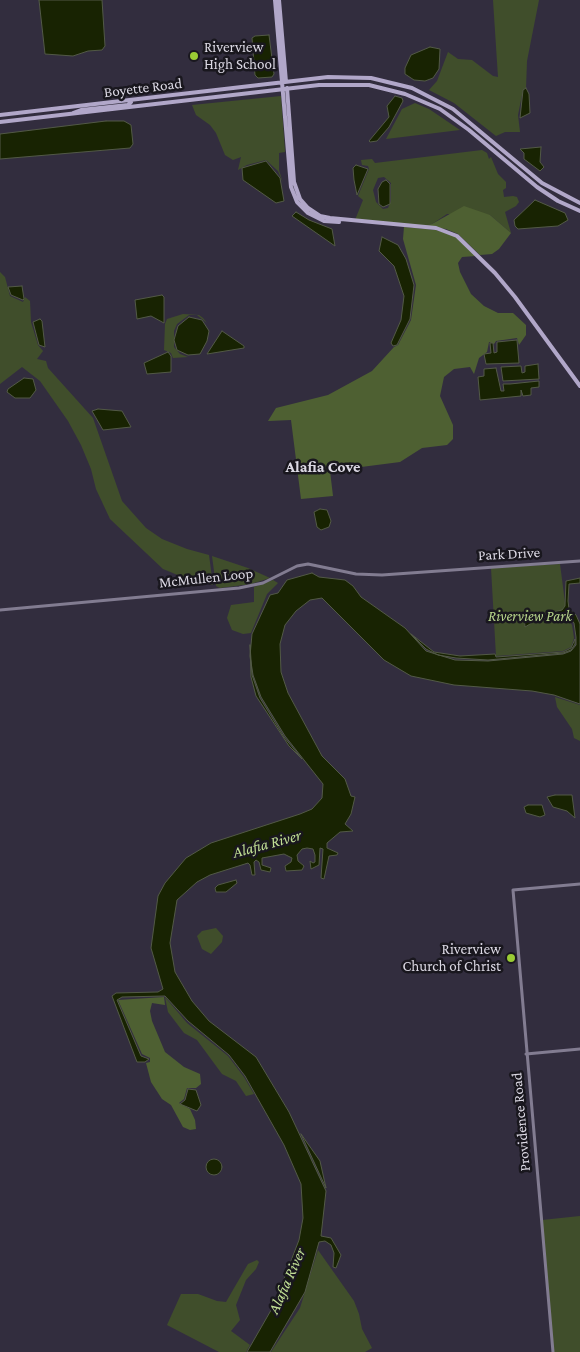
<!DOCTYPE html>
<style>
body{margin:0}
canvas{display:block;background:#322d3e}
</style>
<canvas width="580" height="1352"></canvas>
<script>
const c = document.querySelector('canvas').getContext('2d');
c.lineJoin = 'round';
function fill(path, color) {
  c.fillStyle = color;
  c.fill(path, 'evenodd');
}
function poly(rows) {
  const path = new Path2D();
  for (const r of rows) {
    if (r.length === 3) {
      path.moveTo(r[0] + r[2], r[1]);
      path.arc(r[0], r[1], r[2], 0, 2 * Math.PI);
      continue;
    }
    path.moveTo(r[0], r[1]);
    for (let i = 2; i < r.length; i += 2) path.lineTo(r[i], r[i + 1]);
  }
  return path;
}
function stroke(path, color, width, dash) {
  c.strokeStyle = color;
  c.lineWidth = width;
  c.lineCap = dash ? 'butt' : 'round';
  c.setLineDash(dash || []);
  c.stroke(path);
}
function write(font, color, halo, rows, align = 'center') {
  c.font = font + ' "Crimson Pro",serif';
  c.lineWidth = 5;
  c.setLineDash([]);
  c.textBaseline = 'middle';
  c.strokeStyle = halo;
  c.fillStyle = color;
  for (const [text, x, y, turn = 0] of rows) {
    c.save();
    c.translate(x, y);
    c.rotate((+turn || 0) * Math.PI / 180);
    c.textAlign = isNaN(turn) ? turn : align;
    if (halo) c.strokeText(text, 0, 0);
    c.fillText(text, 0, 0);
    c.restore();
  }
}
fill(poly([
 [493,0,539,0,527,61,526,88,523,90,518,115,520,132,505,132,496,136,454,103,429,90,437,81,448,52,458,59,472,60,493,76,498,77],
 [281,96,285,152,279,153,279,170,283,183,278,171,266,160,247,165,238,170,241,157,233,160,225,155,216,133,210,125,196,115,192,105],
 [415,103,429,109,460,130,386,139,402,109],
 [482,150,487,153,489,159,491,157,498,174,506,182,506,188,503,190,504,197,513,196,517,197,519,202,516,206,505,212,511,233,490,215,447,214,432,224,422,226,355,220,363,200,358,196,369,169,368,166,362,165,361,160,372,159,375,163],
 [384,177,391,183,391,201,388,208,383,209,376,202,373,190,378,178],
 [0,272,5,277,10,296,23,302,25,297,30,301,31,322,38,345,43,351,37,359,46,361,48,368,93,418,122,501,146,528,162,539,187,549,209,555,213,585,185,578,163,569,110,519,96,489,91,469,81,445,68,421,40,381,22,367,0,384],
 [183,314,199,315,203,318,207,323,197,315,189,315,177,324,174,331,174,347,180,354,188,357,173,358,171,353,164,350,165,324,167,319],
 [212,556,248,568,270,578,251,584,220,588,216,586],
 [560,564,567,618,572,625,574,638,571,647,563,651,496,656,491,568],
 [273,580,278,583,267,594,251,633,243,634,232,630,227,618,231,605,254,602,254,587],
 [555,697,580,705,580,741,574,738,572,729,557,707],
 [216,928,223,936,222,942,211,954,202,949,197,936,202,931],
 [165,997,187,1023,228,1056,244,1077,254,1094,246,1096,236,1081,222,1074,197,1040,184,1033,168,1012],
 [580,1216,580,1352,553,1352,542,1220],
 [318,1250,354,1301,359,1314,362,1329,372,1348,365,1352,271,1352,300,1308],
 [257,1260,259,1262,256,1269,246,1280,236,1305,240,1320,231,1331,250,1345,246,1352,219,1352,167,1325,181,1294,198,1294,217,1301,226,1302,248,1264]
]), '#404e2b');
fill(poly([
 [464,206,490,215,511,233,499,249,492,254,480,255,458,234,446,229,422,226,432,224],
 [404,227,436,230,457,237,476,256,462,257,458,263,460,272,471,294,484,306,498,313,513,313,526,325,526,335,519,345,517,338,496,341,494,344,489,342,487,352,479,358,474,374,470,367,454,369,444,377,440,396,453,425,453,439,447,445,422,448,400,462,330,471,333,496,301,499,291,420,268,421,276,408,328,395,372,371,394,347,398,345,411,320,416,285,403,239],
 [164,997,165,1005,152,1003,150,1011,152,1021,165,1052,184,1067,200,1074,201,1084,196,1088,187,1088,184,1099,179,1103,190,1109,195,1120,196,1129,190,1130,183,1127,171,1105,162,1099,151,1082,146,1063,150,1062,150,1058,142,1054,118,1000]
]), '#4e6032');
const water = poly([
 [39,0,102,0,105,46,102,50,88,51,73,56,45,54,39,0],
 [269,35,274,74,272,77,258,78,255,75,252,38,255,36,269,35],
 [430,47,440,49,439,69,433,78,425,81,414,80,405,74,405,68,411,55,430,47],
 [526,88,529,94,530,113,520,118,523,90,526,88],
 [395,96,402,98,403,101,389,127,377,141,370,142,369,141,389,117,387,106,395,96],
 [106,121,124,121,131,125,133,144,130,148,0,159,0,134,106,121],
 [541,147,540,162,544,167,540,171,524,159,524,153,520,149,541,147],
 [266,161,280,178,284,201,276,203,243,180,242,168,266,161],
 [356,165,368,169,357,195,354,180,353,168,356,165],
 [386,180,390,184,390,204,383,207,379,204,378,189,382,182,386,180],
 [535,200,565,213,568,220,558,226,518,229,515,226,514,220,535,200],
 [296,212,309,220,332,229,335,246,292,216,296,212],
 [382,237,398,245,406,259,414,285,410,319,397,345,393,346,391,343,401,320,404,296,394,266,379,251,382,237],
 [22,286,24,299,23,300,11,295,8,287,22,286],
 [162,295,164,297,164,323,151,316,137,319,135,300,162,295],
 [189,317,202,320,209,331,207,341,200,354,188,355,177,350,174,340,178,326,189,317],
 [40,319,42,321,45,347,39,345,33,322,40,319],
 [222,331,244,346,244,348,207,354,222,331],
 [517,340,519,363,486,364,484,354,491,353,490,343,493,343,494,353,497,352,497,342,517,340],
 [168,352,171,356,171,372,147,374,144,363,168,352],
 [538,364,539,379,503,381,501,367,521,366,522,373,525,372,525,366,538,364],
 [496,368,501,391,504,391,503,384,510,384,539,381,539,387,531,388,531,395,523,396,521,390,521,396,480,400,478,377,484,376,484,369,496,368],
 [24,378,33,379,36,390,30,398,15,398,7,392,8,389,24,378],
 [98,409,122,411,131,427,103,430,92,411,98,409],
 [320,509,327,510,331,521,329,527,321,530,317,527,314,512,320,509],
 [312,573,319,577,345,580,353,586,361,597,405,628,426,651,455,660,488,661,563,654,571,651,576,645,576,637,574,623,570,618,564,614,556,615,535,621,525,627,524,614,526,612,537,616,562,610,565,606,566,581,580,578,580,583,569,584,568,601,569,609,576,615,580,624,580,704,554,695,532,691,454,685,411,676,384,660,322,598,310,600,296,611,285,625,280,644,281,672,288,693,322,756,345,779,351,796,355,797,351,814,345,824,353,831,340,832,327,843,327,848,338,853,337,855,329,856,324,879,321,878,323,849,320,848,319,865,311,869,310,861,313,863,315,862,315,855,313,849,307,848,302,849,297,855,298,861,304,866,302,870,286,871,285,866,291,862,292,858,284,854,262,858,262,865,271,868,270,872,261,870,259,862,256,860,254,862,255,875,252,875,250,865,248,863,210,875,197,882,177,900,170,943,175,972,192,1001,209,1021,256,1057,289,1112,326,1191,321,1236,331,1238,341,1255,336,1268,333,1267,334,1253,331,1245,325,1241,319,1242,305,1292,270,1352,247,1352,274,1305,299,1240,303,1218,301,1184,284,1145,245,1076,229,1055,188,1021,165,996,122,997,117,1000,141,1056,149,1059,145,1062,137,1062,112,996,116,993,158,992,163,989,151,948,158,896,165,883,186,858,211,843,300,814,312,809,322,798,323,784,285,736,261,697,253,675,250,656,252,634,270,595,278,593,287,580,312,573],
 [411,634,434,652,460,656,495,654,496,657,563,652,571,648,575,639,575,644,571,650,563,653,488,660,456,658,438,655,426,649,411,634],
 [250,645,252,675,260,698,284,737,302,759,289,746,256,696,251,677,250,645],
 [555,795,572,795,575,818,567,811,553,807,547,797,555,795],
 [528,805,542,805,545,815,540,817,526,813,524,807,528,805],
 [236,880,237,883,226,892,216,892,215,888,218,885,236,880],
 [188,1089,196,1090,201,1105,197,1111,180,1104,185,1100,188,1089],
 [301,1134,320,1161,326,1188,301,1134],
 [214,1167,8]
]);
fill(water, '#182302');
stroke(water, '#525946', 1);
stroke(poly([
 [0,610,239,588,263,583,297,566,308,564,356,574,382,575,580,561],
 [526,1054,580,1049],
 [553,1352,513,890,580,884]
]), '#827c91', 3);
stroke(poly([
 [275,0,291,187,297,202,308,213,324,221,339,222],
 [279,0,286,82],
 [287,88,294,182,300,199,308,208,320,216,330,218,436,228,457,236,495,273,515,297,580,386],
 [73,113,81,110,128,105,131,102],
 [0,115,328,77,371,78,412,88,453,109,542,183,580,203],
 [0,122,319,85,369,85,405,94,440,109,469,130,537,187,558,201,580,211]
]), '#b1a7c9', 4);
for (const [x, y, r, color] of [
 [194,56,5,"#9acb34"],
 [511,958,5,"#9acb34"]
]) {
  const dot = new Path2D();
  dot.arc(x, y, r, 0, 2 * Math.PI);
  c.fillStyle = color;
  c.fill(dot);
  stroke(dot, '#19171e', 2);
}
write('15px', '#dbd8e3', '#19171e', [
 ["Riverview",204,47],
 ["High School",204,64],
 ["Riverview",501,949,"right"],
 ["Church of Christ",501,966,"right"]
], 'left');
write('15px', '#dbd8e3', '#19171e', [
 ["Boyette Road",143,88,-7],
 ["Park Drive",509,554,-3],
 ["McMullen Loop",206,578,-6],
 ["Providence Road",521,1122,-95]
]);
write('italic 15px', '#b7d58b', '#19171e', [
 ["Riverview Park",530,616]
]);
write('bold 16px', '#dbd8e3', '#19171e', [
 ["Alafia Cove",323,467]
]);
write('italic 16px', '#c0de94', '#19171e', [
 ["Alafia River",267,844,-15],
 ["Alafia River",287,1281,-66]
]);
</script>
